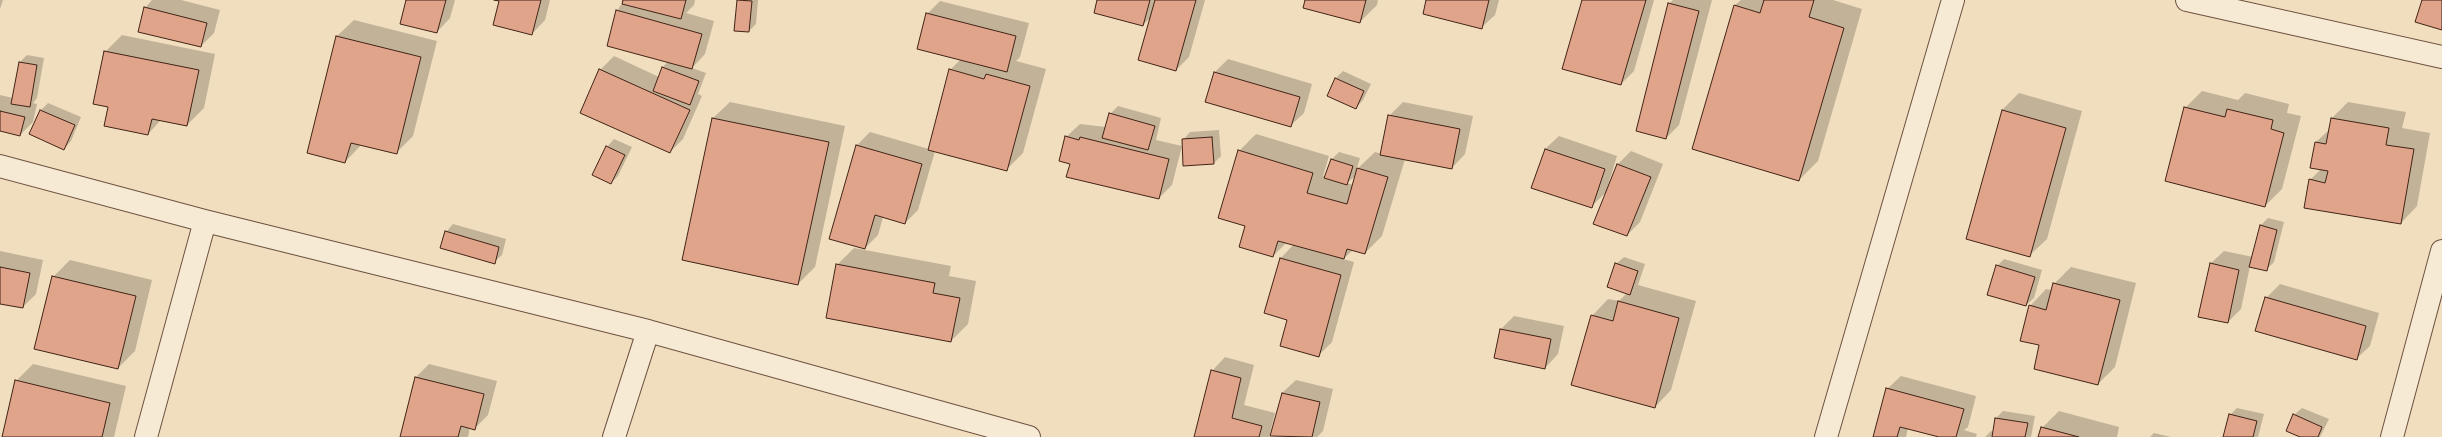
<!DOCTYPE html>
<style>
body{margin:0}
canvas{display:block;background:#f1debe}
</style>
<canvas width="2442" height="437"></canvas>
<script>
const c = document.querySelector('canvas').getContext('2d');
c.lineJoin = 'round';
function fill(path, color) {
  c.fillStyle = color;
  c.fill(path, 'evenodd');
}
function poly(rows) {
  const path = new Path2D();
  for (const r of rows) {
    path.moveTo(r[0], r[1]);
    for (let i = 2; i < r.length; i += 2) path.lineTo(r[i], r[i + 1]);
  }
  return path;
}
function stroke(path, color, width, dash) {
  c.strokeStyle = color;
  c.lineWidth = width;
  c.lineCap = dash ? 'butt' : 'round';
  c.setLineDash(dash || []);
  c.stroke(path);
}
fill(poly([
 [0,0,3,0,0,9],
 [152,0,181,0,220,10,214,33,201,46,145,8],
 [407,0,455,0,450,18,437,32],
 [498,0,550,0,545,20,532,34],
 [624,0,695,0,694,5,686,13,714,21,705,54,692,68,706,73,698,94,702,96,683,139,670,152,581,112,600,70,614,56,659,77,663,67,668,61,617,11],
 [738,0,758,0,756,24,749,31,735,31],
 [1098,0,1205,0,1189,57,1176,70,1151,17,1143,25],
 [1306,0,1378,0,1377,5,1360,22],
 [1428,0,1499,0,1495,15,1481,28],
 [1583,0,1654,0,1634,71,1621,84],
 [1673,0,1712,0,1679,125,1666,138,1669,4],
 [1741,0,1833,0,1862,9,1818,161,1799,180,1693,149,1735,5],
 [940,1,1029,23,1020,57,1016,61,1046,69,1023,153,1006,170,935,151,918,210,905,223,883,217,878,235,865,248,857,145,870,132,929,149,950,70,961,59,927,14],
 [354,20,437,41,413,136,396,153,362,144,345,162,337,36],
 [122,35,215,54,204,108,187,125,161,120,148,134,109,106,105,52],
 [27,55,44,58,37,98,33,103,37,104,33,122,20,135,0,130,0,95,13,98,19,63],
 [1228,59,1312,84,1304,113,1290,126,1215,72],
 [1343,71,1371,84,1363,100,1356,108,1335,79],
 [2202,91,2238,100,2245,93,2289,104,2287,113,2301,116,2282,189,2265,206,2185,108],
 [2019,93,2082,111,2047,239,2030,255,2002,110],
 [730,102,845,126,815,267,798,284,683,260,713,118],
 [1403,102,1473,116,1465,154,1452,168,1405,159,1382,236,1365,253,1353,250,1343,259,1354,262,1332,342,1318,356,1289,319,1266,313,1281,258,1294,244,1287,242,1273,256,1247,225,1239,151,1256,134,1329,156,1323,176,1325,177,1332,159,1339,152,1360,158,1354,177,1347,183,1354,185,1357,169,1375,152,1382,154,1389,116],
 [2348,102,2406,112,2402,128,2430,133,2417,206,2401,223,2310,180,2321,169,2316,142,2330,129,2331,119],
 [48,103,81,117,71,141,64,149,31,134,41,110],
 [1118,106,1161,118,1156,140,1182,146,1172,185,1159,198,1071,163,1066,137,1080,124,1106,127,1110,114],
 [1219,130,1221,156,1214,163,1184,165,1183,140,1190,132],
 [1559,136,1617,156,1606,192,1591,207,1545,149],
 [614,139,632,147,618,176,611,183,607,147],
 [1631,151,1663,164,1640,222,1627,235,1595,223,1618,164],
 [2268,218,2284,222,2274,262,2266,270,2250,266,2241,309,2228,322,2210,264,2224,251,2253,257,2261,225],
 [453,224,506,239,502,255,494,262,446,232],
 [854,248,951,266,949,276,976,281,968,324,951,341,837,265],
 [0,251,43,260,36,294,23,307,0,303],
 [1624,257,1645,264,1638,285,1696,301,1671,390,1655,407,1592,316,1608,299,1619,301,1627,293,1616,264],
 [2004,259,2042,270,2034,298,2026,305,1997,266],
 [70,260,152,280,135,351,118,368,53,277],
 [2071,267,2136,283,2115,367,2098,384,2040,344,2030,306,2046,289,2052,290,2054,284],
 [2280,284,2379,313,2370,346,2356,359,2266,298],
 [1514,316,1564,326,1558,354,1545,368,1501,329],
 [1225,357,1254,365,1244,405,1275,413,1269,437,1195,437,1212,371],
 [33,364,126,386,114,437,3,437,16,381],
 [429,364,497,381,488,415,475,428,470,427,468,437,401,437,416,377],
 [1901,376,1976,396,1968,427,1964,430,1977,434,1976,437,1941,437,1908,428,1906,437,1874,437,1887,389],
 [1296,380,1333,389,1323,431,1317,437,1272,435,1282,393],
 [2237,408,2264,414,2258,437,2224,437,2230,415],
 [2302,408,2329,419,2320,437,2303,437,2294,415],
 [2003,411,2035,416,2031,437,1985,437,1991,431,1993,432,1996,418],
 [2059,411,2119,427,2117,437,2039,437,2042,428],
 [2154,433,2171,437,2150,437]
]), '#0003');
const building = poly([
 [406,0,446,0,437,33,400,24,406,0],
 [494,0,541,0,532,35,493,25,499,1,494,0],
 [623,0,686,0,681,19,622,4,623,0],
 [737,0,752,1,749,32,734,31,737,0],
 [1097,0,1150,0,1143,26,1094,13,1097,0],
 [1155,0,1196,0,1176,71,1138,60,1155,0],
 [1305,0,1366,0,1360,23,1303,8,1305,0],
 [1426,0,1489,0,1482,29,1423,14,1426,0],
 [1582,0,1646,0,1621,85,1562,69,1582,0],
 [1764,0,1814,0,1809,17,1844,28,1799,181,1692,149,1734,5,1760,13,1764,0],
 [2422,0,2442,0,2442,30,2415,22,2422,0],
 [1668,3,1699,11,1666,139,1636,131,1668,3],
 [144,7,207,23,201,47,138,32,144,7],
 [616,10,702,34,692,69,607,46,616,10],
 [926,13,1016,36,1007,72,917,49,926,13],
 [336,36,421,57,397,154,351,143,345,163,307,153,336,36],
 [104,51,199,70,187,126,152,119,148,135,104,126,108,107,93,104,104,51],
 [19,62,37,65,30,107,11,104,19,62],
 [662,67,699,81,690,105,653,91,662,67],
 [599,69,690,110,670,153,580,113,599,69],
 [949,69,984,79,986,74,1030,86,1007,171,928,150,949,69],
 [1214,72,1300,97,1291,127,1205,102,1214,72],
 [1335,78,1364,91,1356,109,1327,96,1335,78],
 [2184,107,2225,117,2227,109,2273,120,2271,129,2284,133,2265,207,2165,181,2184,107],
 [40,110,75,125,64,150,29,134,40,110],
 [2002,110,2066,128,2030,257,1966,239,2002,110],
 [0,111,25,117,20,136,0,131,0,111],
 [1109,113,1155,126,1148,150,1102,138,1109,113],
 [1388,115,1460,129,1452,169,1380,155,1388,115],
 [712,118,829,142,798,285,682,260,712,118],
 [2331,118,2389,128,2386,145,2414,149,2401,224,2304,208,2309,179,2325,183,2328,171,2310,168,2315,142,2326,144,2331,118],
 [1065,136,1079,140,1080,137,1169,159,1159,199,1066,177,1070,164,1059,161,1065,136],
 [1212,137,1214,164,1183,166,1182,139,1212,137],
 [856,145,922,164,905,224,875,215,865,249,829,239,856,145],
 [606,146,625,155,611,184,592,175,606,146],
 [1545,149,1605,169,1592,208,1531,188,1545,149],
 [1238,150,1313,173,1307,193,1347,204,1357,168,1388,177,1365,254,1347,249,1344,259,1278,241,1273,257,1239,247,1245,226,1218,218,1238,150],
 [1331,159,1353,166,1347,185,1324,178,1331,159],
 [1617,164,1651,177,1627,236,1593,224,1617,164],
 [2260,225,2277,230,2267,271,2249,267,2260,225],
 [445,231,499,247,495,264,440,248,445,231],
 [1280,258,1341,275,1319,357,1280,346,1287,320,1264,313,1280,258],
 [1615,263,1638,271,1630,295,1607,287,1615,263],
 [2210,263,2239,270,2228,323,2198,317,2210,263],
 [836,264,935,283,933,293,960,298,951,342,826,318,836,264],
 [1996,265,2035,277,2026,306,1987,295,1996,265],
 [0,267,30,273,23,308,0,304,0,267],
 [52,276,136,296,118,369,34,349,52,276],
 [2053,283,2120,300,2098,385,2034,369,2039,345,2020,341,2029,305,2046,310,2053,283],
 [2265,297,2366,326,2357,360,2255,331,2265,297],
 [1618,301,1679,318,1655,408,1571,385,1591,315,1613,321,1618,301],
 [1500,329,1551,339,1545,369,1494,358,1500,329],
 [1211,370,1241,378,1232,418,1262,426,1259,437,1194,437,1211,370],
 [415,377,484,394,475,430,461,426,458,437,400,437,415,377],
 [15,380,110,403,102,437,2,437,15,380],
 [1886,388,1964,409,1956,437,1939,437,1900,427,1897,437,1873,437,1886,388],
 [1282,393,1320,402,1312,437,1270,436,1282,393],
 [2229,414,2257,421,2253,437,2223,437,2229,414],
 [2293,414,2322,427,2318,437,2300,437,2286,431,2293,414],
 [1995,418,2028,423,2025,437,1992,437,1995,418],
 [2041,427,2079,437,2038,437,2041,427]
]);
fill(building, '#dfa48a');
stroke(building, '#432316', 1);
const minor = poly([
 [2187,0,2442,57],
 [0,166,205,221,648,331,1029,437],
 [146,437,205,221],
 [614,437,648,331],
 [1826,437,1953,0],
 [2392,437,2442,251]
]);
stroke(minor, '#6e5240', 24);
stroke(minor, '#f6ead5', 22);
</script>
